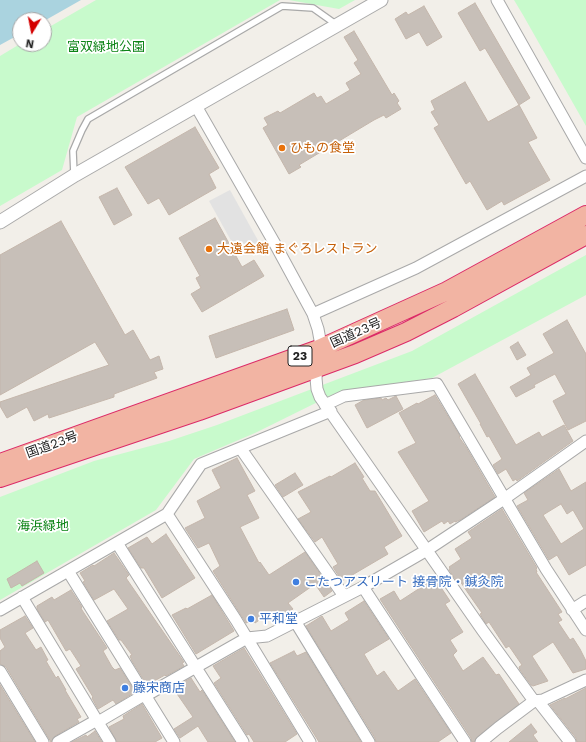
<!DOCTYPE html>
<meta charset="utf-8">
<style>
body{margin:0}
#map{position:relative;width:586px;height:742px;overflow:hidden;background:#f2efe9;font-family:"Work Sans",sans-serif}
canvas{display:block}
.north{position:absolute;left:12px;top:12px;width:40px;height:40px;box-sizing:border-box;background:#fff;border:1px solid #a7a7a7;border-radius:50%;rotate:190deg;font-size:11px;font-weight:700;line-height:16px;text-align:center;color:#222}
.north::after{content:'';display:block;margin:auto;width:14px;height:18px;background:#d40000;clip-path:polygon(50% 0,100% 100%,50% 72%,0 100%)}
</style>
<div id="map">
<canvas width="586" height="742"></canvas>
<div class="north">N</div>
</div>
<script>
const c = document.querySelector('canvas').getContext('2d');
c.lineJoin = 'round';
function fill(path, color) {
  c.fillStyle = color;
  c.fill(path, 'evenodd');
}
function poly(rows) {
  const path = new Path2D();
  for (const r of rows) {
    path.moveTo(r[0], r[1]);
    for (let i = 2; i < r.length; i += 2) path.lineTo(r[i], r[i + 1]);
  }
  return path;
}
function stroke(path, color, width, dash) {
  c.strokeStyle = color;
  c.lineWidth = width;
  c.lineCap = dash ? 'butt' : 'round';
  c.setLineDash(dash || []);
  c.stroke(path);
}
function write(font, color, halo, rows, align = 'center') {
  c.font = font + ' "Work Sans","Noto Sans JP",sans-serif';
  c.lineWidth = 3.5;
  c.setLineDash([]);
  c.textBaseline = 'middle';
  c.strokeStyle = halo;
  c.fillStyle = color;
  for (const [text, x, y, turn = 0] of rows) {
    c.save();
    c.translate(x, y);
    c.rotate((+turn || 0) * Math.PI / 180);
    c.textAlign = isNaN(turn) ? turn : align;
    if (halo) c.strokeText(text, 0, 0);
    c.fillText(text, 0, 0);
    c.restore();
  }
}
fill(poly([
 [96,0,280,0,77,117,62,170,0,206,0,56,20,44,44,44,44,30],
 [289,0,355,0,339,9],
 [514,0,586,0,586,126,523,15],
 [586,255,586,295,432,378,338,392,255,433,194,459,156,510,0,600,0,497,94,461,169,441,217,425,412,351]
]), '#c8facc');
fill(poly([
 [230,190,260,244,239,255,209,201]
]), '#e2e2e2');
fill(poly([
 [0,0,81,0,44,21,20,20,20,34,0,45]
]), '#aad3df');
const building = poly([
 [475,3,530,98,519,105,485,48,480,51,458,13,475,3],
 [424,6,442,37,427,46,419,32,406,39,395,19,406,12,408,15,424,6],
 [354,31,392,95,394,93,399,101,397,103,401,109,386,118,384,115,374,120,299,165,301,167,289,174,263,128,268,125,264,118,278,111,280,113,314,93,317,98,321,96,326,104,350,90,346,83,361,74,354,63,358,60,344,37,354,31],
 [465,82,488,122,519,105,537,138,528,142,550,180,504,205,502,201,487,210,470,181,466,184,434,128,439,125,431,112,435,110,431,101,465,82],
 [195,127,219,168,209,174,216,188,169,215,159,198,148,204,125,167,195,127],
 [117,188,132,215,114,225,99,197,117,188],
 [215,218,242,267,254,260,264,276,202,312,191,294,201,288,196,278,200,276,179,238,215,218],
 [61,221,125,335,133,330,150,360,159,356,163,369,154,372,157,378,114,394,114,397,49,418,48,414,34,421,27,407,7,418,0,406,0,402,109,365,95,342,0,395,0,255,61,221],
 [287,309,294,330,216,358,209,336,287,309],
 [567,320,586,354,586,421,568,430,553,401,566,394,555,374,534,385,535,387,516,397,510,387,531,375,527,368,554,353,543,334,567,320],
 [518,342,526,355,517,360,510,347,518,342],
 [475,374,516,445,539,432,542,437,564,425,573,441,517,481,516,479,513,481,506,469,498,474,493,465,502,459,489,436,487,437,480,424,481,424,458,384,475,374],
 [435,395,460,436,459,437,466,447,495,497,460,520,455,522,455,521,450,524,448,521,444,524,442,521,424,532,412,511,429,501,398,452,416,443,399,413,417,403,418,404,435,395],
 [396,396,403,409,367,428,355,405,364,400,381,398,382,400,386,398,388,400,396,396],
 [237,458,255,491,247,495,259,518,240,527,259,563,260,562,269,575,305,552,332,591,324,597,315,584,288,603,293,609,273,622,268,614,255,623,253,620,246,623,213,571,220,566,209,543,198,548,185,528,205,518,197,501,221,488,212,470,237,458],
 [355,463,364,477,362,478,370,491,375,491,402,536,384,547,388,554,342,581,333,567,338,564,322,537,315,542,298,519,311,512,298,492,330,476,331,477,355,463],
 [559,469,571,491,586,482,586,565,569,575,557,555,549,560,517,506,528,500,524,493,559,469],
 [561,504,567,514,573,510,584,529,561,544,543,515,561,504],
 [295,473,303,485,283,497,275,485,295,473],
 [502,509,537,568,536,569,537,572,536,572,562,612,558,614,562,620,558,622,570,640,573,638,580,649,586,661,586,669,573,673,553,642,532,656,548,681,533,686,531,685,520,670,519,667,522,665,509,646,506,648,489,622,486,624,480,614,482,613,468,593,458,578,456,580,449,570,450,568,449,567,461,559,455,549,472,538,468,532,502,509],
 [166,534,195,578,162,598,144,568,141,568,128,548,147,537,152,544,166,534],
 [114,553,129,575,126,578,184,662,182,663,184,666,166,676,165,675,147,685,132,661,130,656,132,655,121,640,119,640,107,621,128,609,114,589,94,600,83,582,85,581,80,573,93,565,94,566,114,553],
 [37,561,44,573,22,586,20,583,11,588,7,579,37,561],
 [437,577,444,588,442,589,450,601,445,604,463,632,450,640,457,651,453,655,463,671,483,657,496,675,499,674,519,704,477,737,474,742,472,742,471,738,380,599,394,591,400,601,437,577],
 [71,590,82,607,81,608,82,610,107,648,103,651,112,667,115,670,120,668,135,692,116,704,113,700,98,709,92,698,93,697,76,669,81,666,70,649,66,651,48,620,45,622,37,609,37,606,52,597,54,600,71,590],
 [212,595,234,631,196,654,172,615,186,608,187,609,212,595],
 [364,601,389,639,364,654,377,676,384,671,398,691,415,679,451,733,438,742,376,742,375,738,306,626,322,616,331,631,349,620,345,613,364,601],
 [25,616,33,628,25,633,36,650,41,647,48,660,46,661,56,678,58,676,66,690,65,690,81,717,77,719,79,722,55,736,51,742,6,667,0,664,0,651,5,647,0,638,0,630,25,616],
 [244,648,297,734,285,742,254,742,249,734,247,735,214,683,221,678,213,666,244,648],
 [294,651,297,656,306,652,361,742,319,742,270,663,294,651],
 [191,678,200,692,202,690,235,742,208,742,198,726,180,738,174,729,193,717,173,688,191,678],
 [0,685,35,742,0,742,0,685],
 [586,688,586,742,577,742,576,738,550,705,565,698,565,699,586,688],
 [142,704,162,738,155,742,117,742,109,727,124,719,123,716,142,704],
 [531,724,537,732,533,735,538,742,509,742,531,724],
 [95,731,102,742,72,742,86,735,87,737,95,731]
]);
fill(building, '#c7bfb8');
stroke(building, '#c4b6ab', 1);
const service = poly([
 [74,175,73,151,82,130,88,119,282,6,313,8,337,25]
]);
const minor = poly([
 [497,0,586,158],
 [196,106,275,244,313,314,318,329,320,340,316,378,317,389,320,397,483,631,534,701],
 [313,314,416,268,586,176],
 [325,405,344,396,437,384,546,569,586,630],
 [241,449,344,596],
 [167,514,236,620,310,742],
 [117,543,243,742],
 [68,571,174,742],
 [363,587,465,742],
 [22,597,110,742],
 [0,610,167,514,201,464,331,411],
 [572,610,586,601],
 [295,621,369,742],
 [0,671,43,742],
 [145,696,247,638,267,636,363,587,427,550,504,499,586,441],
 [538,701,570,742],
 [98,722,144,695],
 [58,742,97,720],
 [481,742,498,728,534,701,543,700,586,680]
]);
const tertiary = poly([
 [0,222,75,175,381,0]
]);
const trunk = poly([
 [0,463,319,349,447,291,586,215],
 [0,478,199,411,355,354,406,332,453,308,586,235]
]);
stroke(service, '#a9a9a9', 8);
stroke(minor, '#a9a9a9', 13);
stroke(tertiary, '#a9a9a9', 15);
stroke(trunk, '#dc2a67', 20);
stroke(service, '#fff', 5.5);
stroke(minor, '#fff', 11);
stroke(tertiary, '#fff', 13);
stroke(trunk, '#f2b4a3', 18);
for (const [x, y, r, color] of [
 [282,148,4,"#e8710a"],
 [209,249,4,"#e8710a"],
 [296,582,4,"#3f7fe0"],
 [251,619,4,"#3f7fe0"],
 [125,688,4,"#3f7fe0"]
]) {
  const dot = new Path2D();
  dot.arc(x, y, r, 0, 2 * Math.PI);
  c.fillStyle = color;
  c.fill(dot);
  stroke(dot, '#fff', 1.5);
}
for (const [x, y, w] of [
 [300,356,24]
]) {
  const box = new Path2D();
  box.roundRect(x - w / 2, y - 10, w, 20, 3);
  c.fillStyle = '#fff';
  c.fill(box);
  stroke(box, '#222', 1);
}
write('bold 12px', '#222', null, [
 ["23",300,356]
]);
write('13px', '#0c8416', '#fff', [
 ["富双緑地公園",106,47],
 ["海浜緑地",43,526]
]);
write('13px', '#c56008', '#fff', [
 ["ひもの食堂",290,148],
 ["大遠会館 まぐろレストラン",217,249]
], 'left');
write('13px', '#222', '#fff', [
 ["国道23号",356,333,-24],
 ["国道23号",52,445,-20]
]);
write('13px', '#366cbe', '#fff', [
 ["こたつアスリート 接骨院・鍼灸院",304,582],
 ["平和堂",259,619],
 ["藤宋商店",133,688]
], 'left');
</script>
